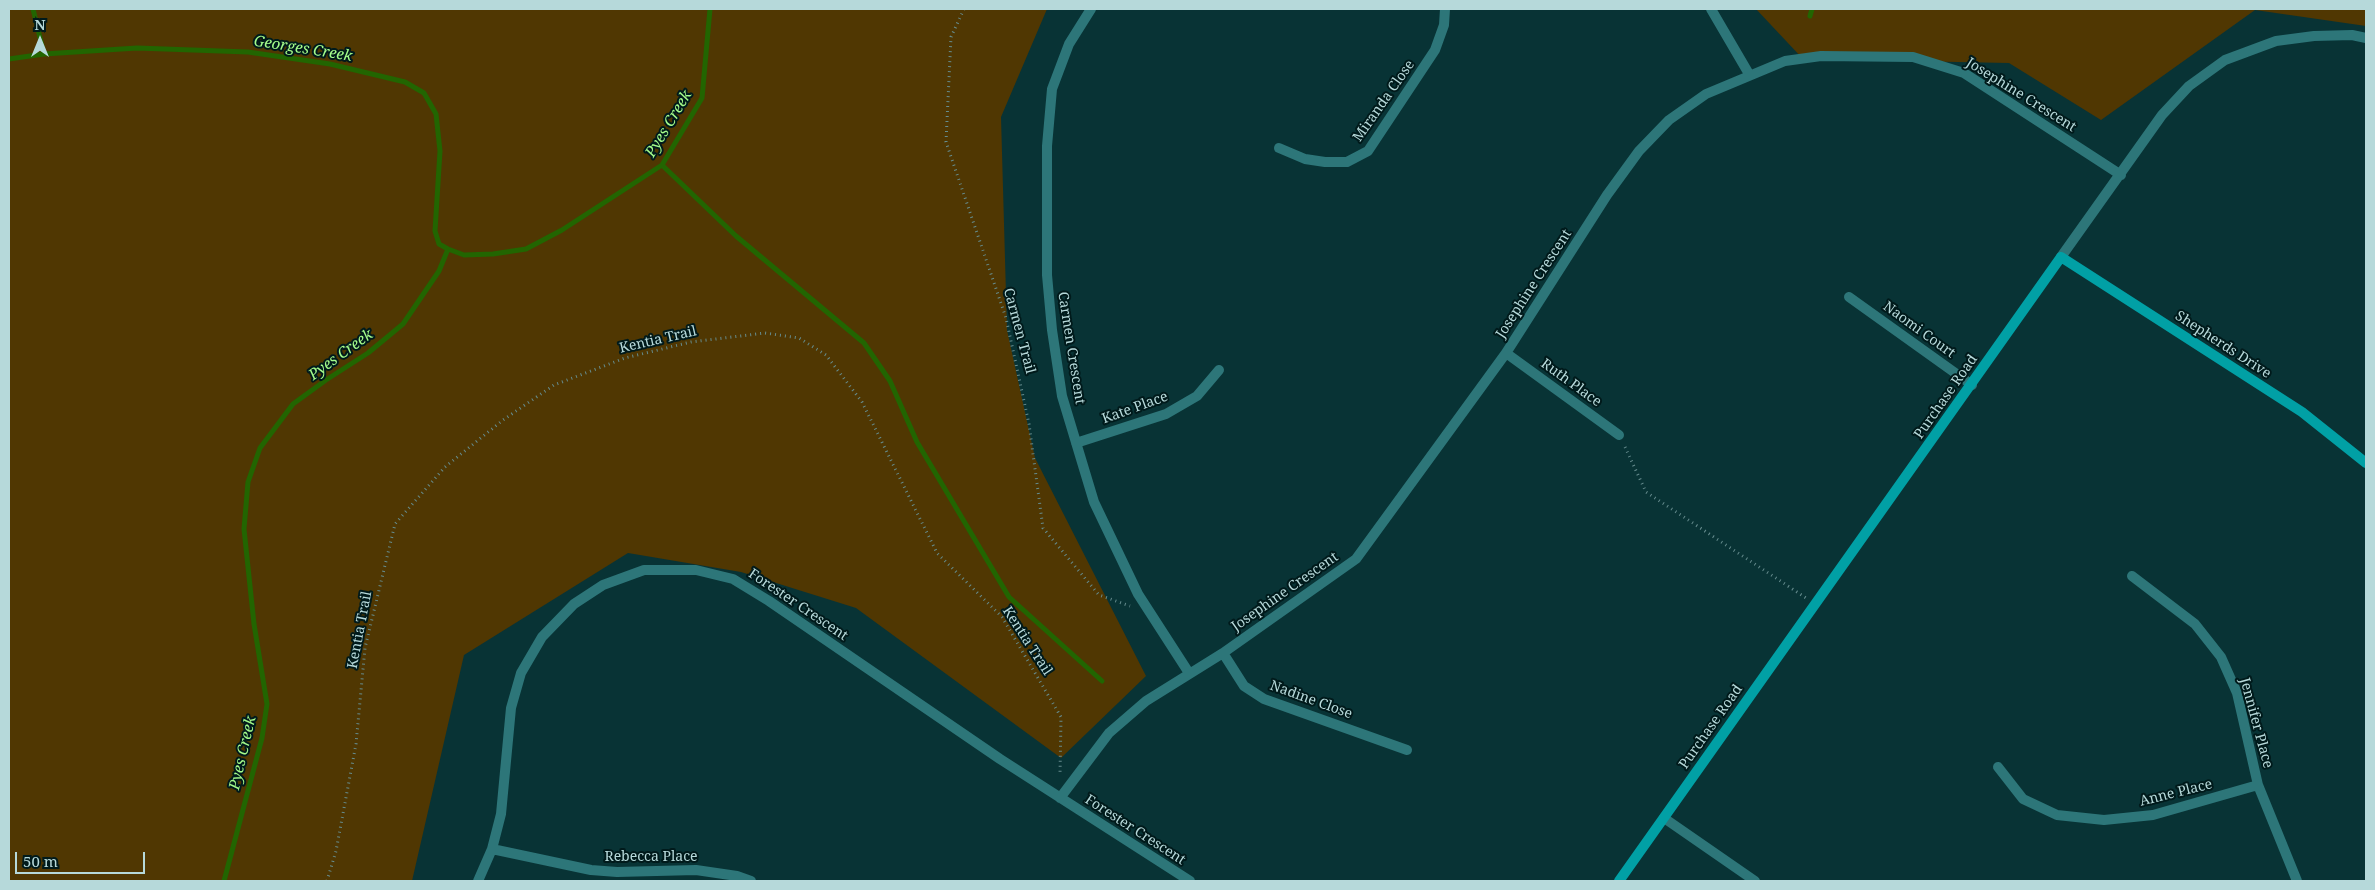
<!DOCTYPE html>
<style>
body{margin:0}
#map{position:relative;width:2375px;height:890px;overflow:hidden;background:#083335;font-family:"Noto Serif",serif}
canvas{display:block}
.frame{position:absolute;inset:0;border:10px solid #b6d9da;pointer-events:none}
.north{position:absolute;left:15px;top:15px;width:50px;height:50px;-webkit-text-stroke:4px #001a1b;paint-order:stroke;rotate:0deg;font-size:14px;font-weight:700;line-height:20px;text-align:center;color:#b6d9da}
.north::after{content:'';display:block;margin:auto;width:18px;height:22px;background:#b6d9da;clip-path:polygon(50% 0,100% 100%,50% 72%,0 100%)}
.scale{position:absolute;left:15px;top:852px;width:130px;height:22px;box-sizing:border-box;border:2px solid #b6d9da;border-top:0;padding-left:6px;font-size:15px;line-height:18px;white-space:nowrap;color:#b6d9da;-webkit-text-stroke:4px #001a1b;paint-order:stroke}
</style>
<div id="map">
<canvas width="2375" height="890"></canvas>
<div class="frame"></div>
<div class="north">N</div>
<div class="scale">50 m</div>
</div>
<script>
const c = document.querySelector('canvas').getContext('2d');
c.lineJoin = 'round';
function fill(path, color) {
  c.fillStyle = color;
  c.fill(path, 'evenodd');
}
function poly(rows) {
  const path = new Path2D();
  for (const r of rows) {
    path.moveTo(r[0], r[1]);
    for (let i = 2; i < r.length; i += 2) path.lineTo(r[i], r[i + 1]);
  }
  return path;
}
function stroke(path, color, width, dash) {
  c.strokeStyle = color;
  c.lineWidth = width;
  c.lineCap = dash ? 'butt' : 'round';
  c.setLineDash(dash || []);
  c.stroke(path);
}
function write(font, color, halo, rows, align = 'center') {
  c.font = font + ' "Noto Serif",serif';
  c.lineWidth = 4;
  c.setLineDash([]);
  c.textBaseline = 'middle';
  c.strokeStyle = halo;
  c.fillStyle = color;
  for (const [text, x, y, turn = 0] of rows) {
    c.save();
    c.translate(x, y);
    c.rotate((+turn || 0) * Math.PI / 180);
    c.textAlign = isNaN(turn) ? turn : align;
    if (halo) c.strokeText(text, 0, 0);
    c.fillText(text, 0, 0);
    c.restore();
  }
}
fill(poly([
 [9,9,1047,9,1001,117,1007,330,1035,458,1146,676,1061,758,856,608,741,572,628,553,464,655,412,881,9,881],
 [1756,9,2366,9,2366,26,2255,10,2101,120,2009,63,1803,59]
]), '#503702');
stroke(poly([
 [33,9,44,54],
 [1810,16,1812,9],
 [9,59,44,54,137,48,248,52,330,64,405,82,424,93,436,114,440,151,435,231,439,244,448,249],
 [662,165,736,236,864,343,890,381,917,442,1009,597,1102,681],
 [224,881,262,738,267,704,254,624,244,529,248,482,260,448,293,404,326,380,368,353,403,324,439,271,448,249,464,255,493,254,526,249,562,230,662,165,702,98,710,9]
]), '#226501', 5);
stroke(poly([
 [964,9,951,37,946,142,1006,318,1029,424,1043,528,1099,595,1130,606],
 [1625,447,1646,492,1806,598],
 [327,881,336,851,356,744,365,648,395,524,445,467,503,420,554,385,625,358,691,342,765,333,799,338,826,355,862,402,937,553,1002,617,1061,717,1060,775]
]), '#668c8e', 3, [1, 4]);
stroke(poly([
 [1091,9,1069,44,1052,89,1047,146,1047,275,1052,330,1062,396,1094,502,1138,594,1189,673],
 [1711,9,1749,74],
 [1279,148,1305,159,1325,162,1347,162,1368,151,1435,50,1444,25,1445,9],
 [2061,257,2162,115,2189,86,2225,60,2276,41,2314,36,2352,35,2366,38],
 [1849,297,1972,385],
 [1506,353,1619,435],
 [1076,443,1166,414,1197,396,1219,370],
 [2132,576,2195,624,2221,657,2237,693,2258,785,2297,881],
 [1223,653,1244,686,1264,699,1407,750],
 [1998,767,2023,799,2057,815,2104,820,2153,815,2258,785],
 [1060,798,1109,733,1146,701,1223,653,1356,559,1506,353,1607,195,1639,151,1669,120,1706,94,1785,61,1821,56,1913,57,1964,73,2121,175],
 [1664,818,1755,881],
 [492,849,591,870,617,872,696,870,737,876,751,881],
 [478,881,492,849,501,814,511,708,521,673,542,637,574,604,603,585,644,570,696,570,733,579,769,601,1000,759,1190,881]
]), '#2d7679', 10);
stroke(poly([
 [1619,881,2061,257,2302,412,2366,463]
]), '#01a0a5', 10);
write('14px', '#b6d9da', '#001a1b', [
 ["Josephine Crescent",2021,95,32],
 ["Miranda Close",1384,101,-55],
 ["Josephine Crescent",1534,284,-57],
 ["Naomi Court",1919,330,36],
 ["Carmen Trail",1019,331,75],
 ["Kentia Trail",658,340,-13],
 ["Shepherds Drive",2223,345,33],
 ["Carmen Crescent",1071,348,81],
 ["Ruth Place",1571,383,36],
 ["Purchase Road",1946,397,-55],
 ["Kate Place",1135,408,-20],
 ["Josephine Crescent",1285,592,-35],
 ["Forester Crescent",798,605,34],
 ["Kentia Trail",360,630,-79],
 ["Kentia Trail",1027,641,57],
 ["Nadine Close",1311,700,20],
 ["Jennifer Place",2256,723,75],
 ["Purchase Road",1711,727,-55],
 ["Anne Place",2176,793,-14],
 ["Forester Crescent",1135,830,33],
 ["Rebecca Place",651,857]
]);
write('italic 15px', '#a4fc8b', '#001a1b', [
 ["Georges Creek",303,49,9],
 ["Pyes Creek",669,124,-59],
 ["Pyes Creek",341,355,-36],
 ["Pyes Creek",243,753,-77]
]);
</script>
